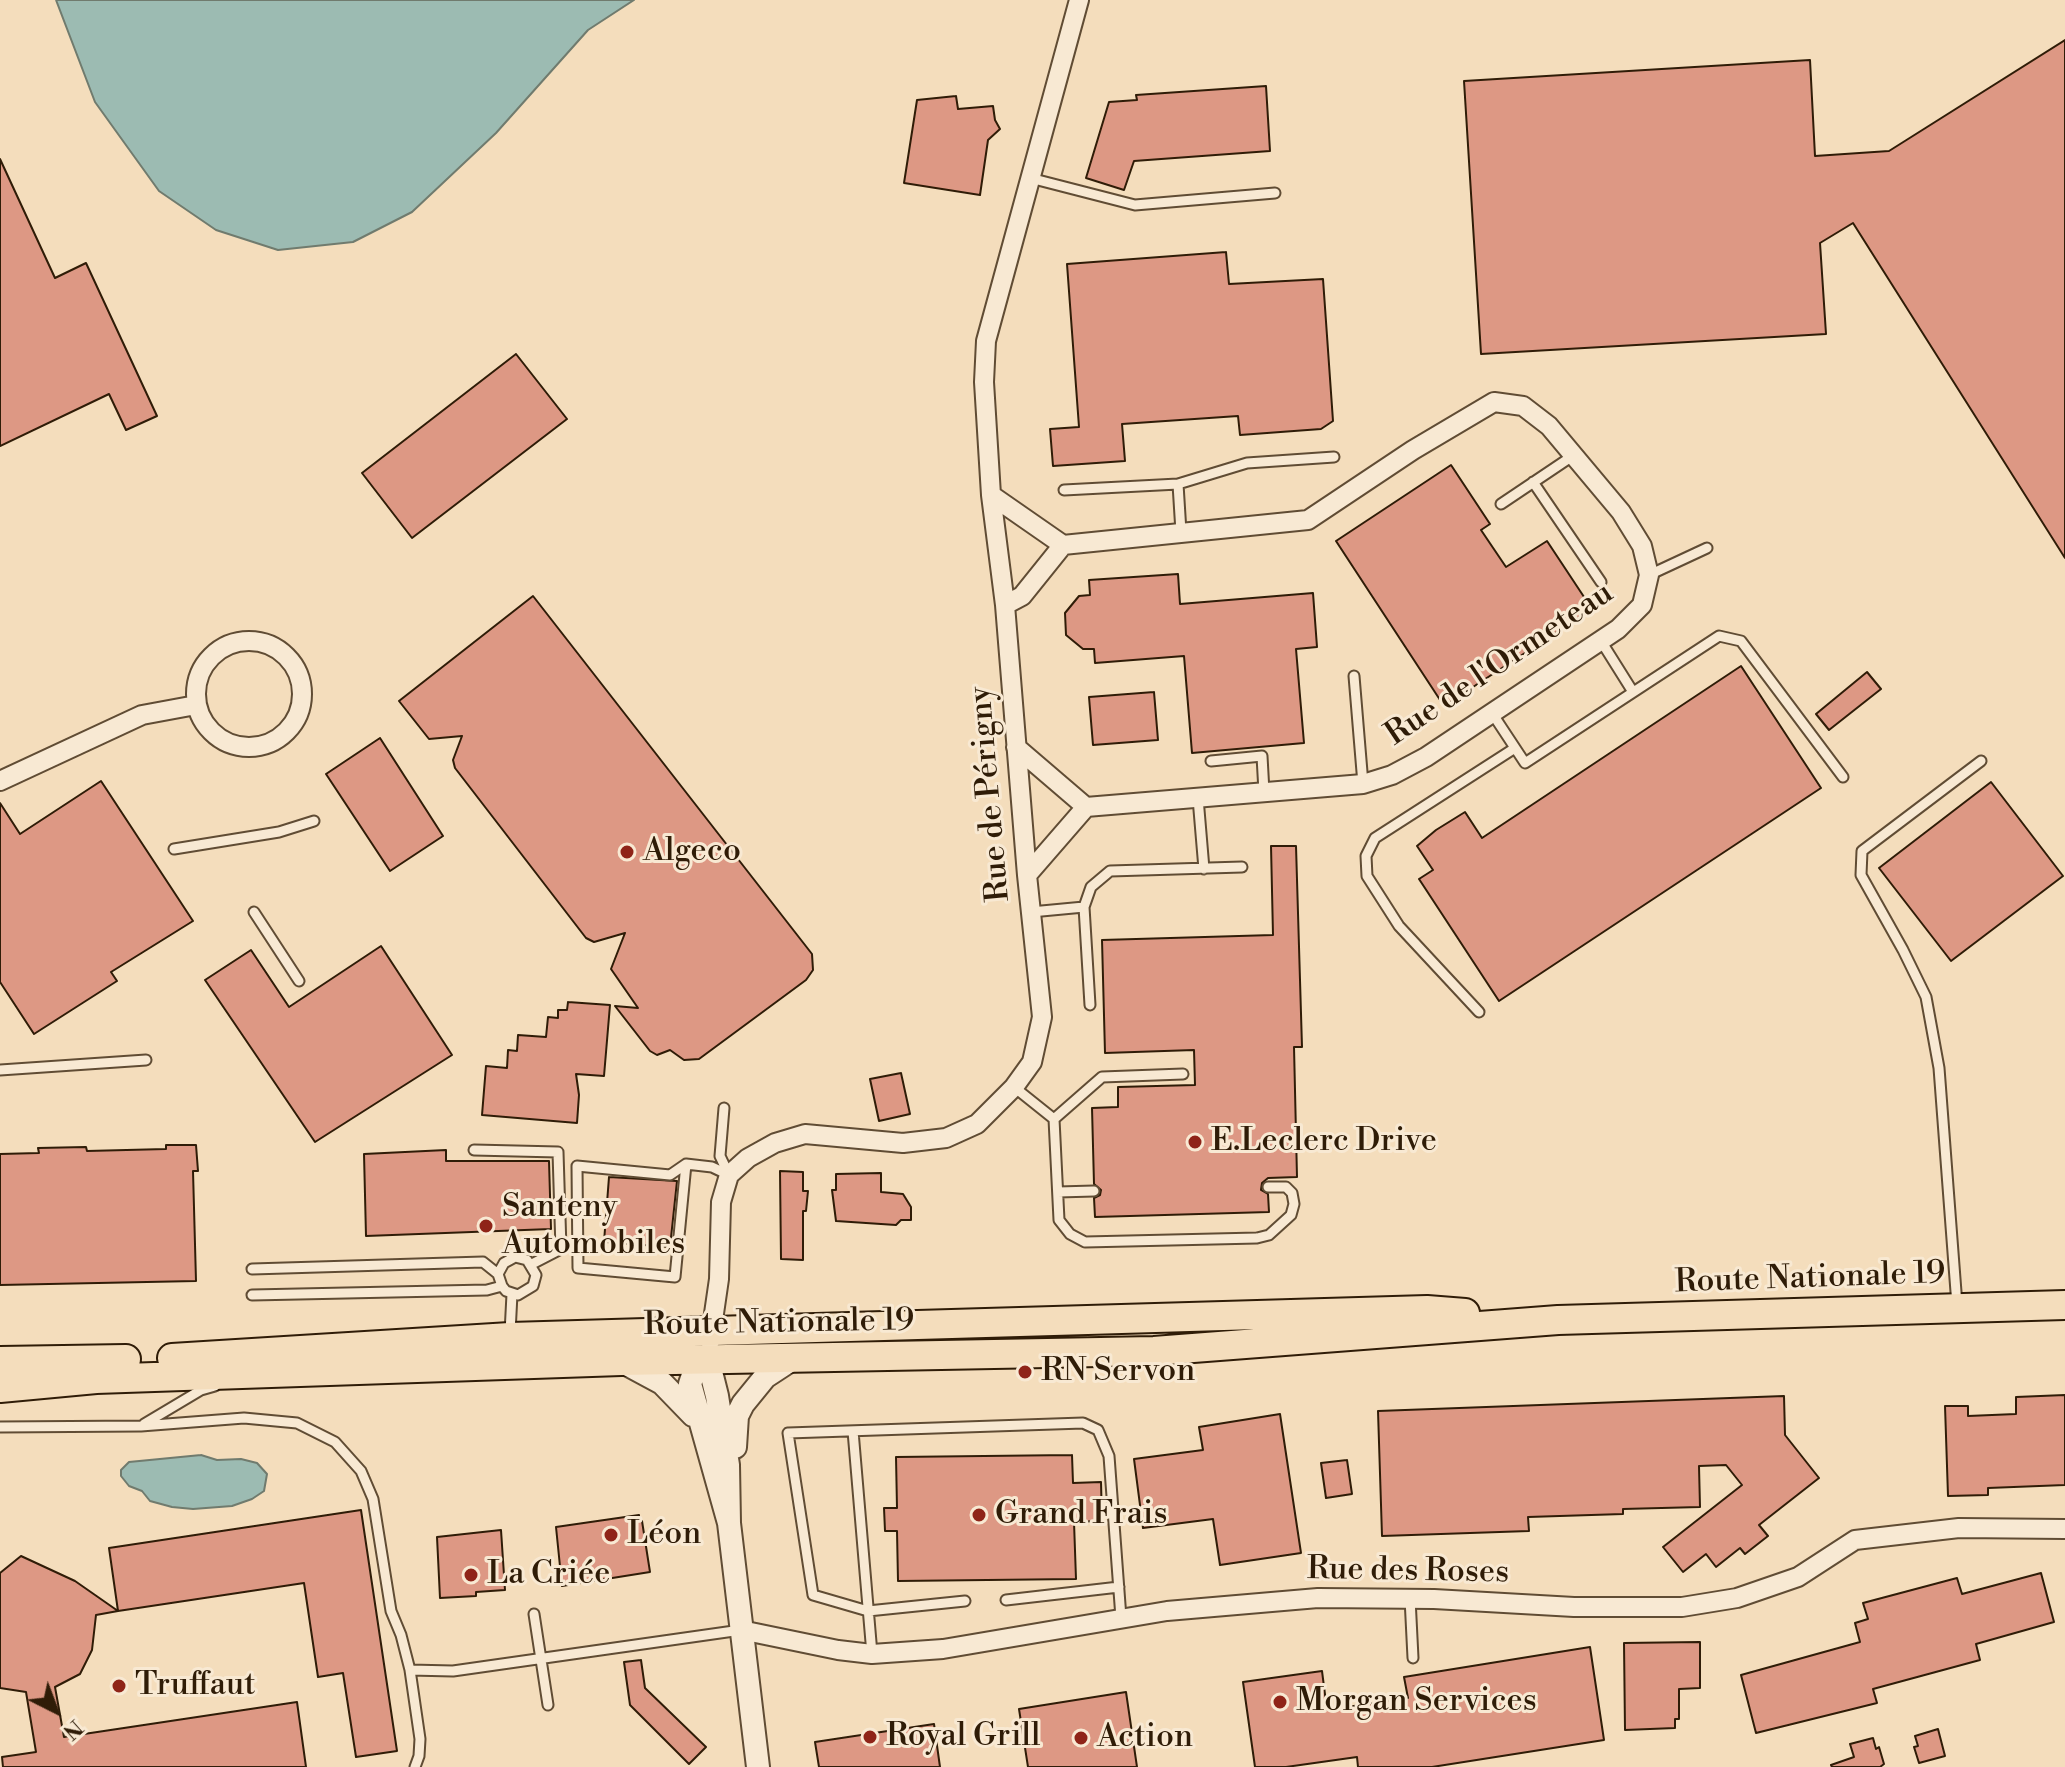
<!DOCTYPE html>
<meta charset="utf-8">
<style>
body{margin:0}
#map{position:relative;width:2065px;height:1767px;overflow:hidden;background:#f4ddbc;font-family:"Libre Bodoni",serif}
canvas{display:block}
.north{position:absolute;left:16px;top:1671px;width:80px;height:80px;-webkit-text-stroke:6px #f8e9d3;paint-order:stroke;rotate:138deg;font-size:22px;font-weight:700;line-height:32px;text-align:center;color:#2f1c07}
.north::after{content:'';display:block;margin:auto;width:28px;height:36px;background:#2f1c07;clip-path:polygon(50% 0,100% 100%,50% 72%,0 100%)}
</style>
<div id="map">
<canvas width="2065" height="1767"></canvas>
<div class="north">N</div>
</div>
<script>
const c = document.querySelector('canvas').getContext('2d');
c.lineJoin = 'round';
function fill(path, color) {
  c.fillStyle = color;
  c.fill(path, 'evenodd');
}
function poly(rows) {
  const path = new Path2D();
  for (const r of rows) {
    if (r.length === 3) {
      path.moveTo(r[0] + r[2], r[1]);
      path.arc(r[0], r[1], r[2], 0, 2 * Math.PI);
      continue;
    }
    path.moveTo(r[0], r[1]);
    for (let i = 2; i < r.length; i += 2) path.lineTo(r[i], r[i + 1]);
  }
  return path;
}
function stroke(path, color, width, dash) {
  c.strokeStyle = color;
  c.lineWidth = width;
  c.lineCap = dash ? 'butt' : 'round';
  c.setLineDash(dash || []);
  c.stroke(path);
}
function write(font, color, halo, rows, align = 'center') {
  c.font = font + ' "Libre Bodoni",serif';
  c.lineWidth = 6;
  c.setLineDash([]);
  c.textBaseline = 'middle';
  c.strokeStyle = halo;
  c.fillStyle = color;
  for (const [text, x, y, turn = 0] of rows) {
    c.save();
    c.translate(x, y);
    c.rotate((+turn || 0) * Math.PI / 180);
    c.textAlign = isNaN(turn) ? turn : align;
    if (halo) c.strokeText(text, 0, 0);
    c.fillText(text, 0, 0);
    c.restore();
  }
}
const water = poly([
 [56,0,634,0,588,30,496,133,412,212,353,242,278,250,216,230,159,191,95,102,56,0],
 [201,1455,217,1460,241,1459,257,1463,267,1474,264,1491,252,1499,232,1506,193,1509,172,1507,150,1501,142,1491,129,1486,121,1476,121,1470,129,1462,201,1455]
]);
fill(water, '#9cbbb2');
stroke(water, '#707b6e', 2);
const building = poly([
 [2065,40,2065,558,1853,223,1820,243,1826,334,1481,354,1464,81,1810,60,1815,156,1889,151,2065,40],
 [1266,86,1270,151,1134,161,1124,190,1086,178,1109,102,1137,100,1136,95,1266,86],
 [956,96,958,109,993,106,995,120,1000,129,988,140,980,195,904,183,917,100,956,96],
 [0,159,55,278,86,263,157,416,126,430,109,394,0,446,0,159],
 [1226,252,1229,284,1323,279,1333,421,1321,429,1240,435,1238,416,1122,424,1125,461,1053,466,1050,429,1079,427,1067,264,1226,252],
 [516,354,567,419,412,538,362,473,516,354],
 [1451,465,1490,524,1481,530,1506,567,1547,541,1592,609,1444,706,1336,541,1451,465],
 [1178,574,1180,604,1313,593,1317,647,1296,649,1304,743,1192,753,1184,656,1095,663,1094,649,1083,649,1066,635,1065,613,1079,596,1090,595,1089,580,1178,574],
 [533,596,812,954,813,970,806,980,699,1059,684,1060,670,1050,657,1055,650,1051,615,1006,638,1008,611,969,625,933,594,942,586,938,455,768,453,760,462,736,429,739,399,701,533,596],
 [1741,666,1821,788,1499,1001,1419,879,1433,870,1417,846,1436,830,1465,812,1482,838,1741,666],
 [1867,672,1881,689,1829,730,1816,714,1867,672],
 [1154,692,1158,740,1093,745,1089,697,1154,692],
 [380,738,443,836,390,871,326,774,380,738],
 [101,781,193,921,111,972,117,981,34,1034,0,982,0,803,20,834,101,781],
 [1991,782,2063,876,1951,961,1879,868,1991,782],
 [1271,846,1296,846,1302,1047,1294,1047,1297,1177,1268,1178,1262,1183,1261,1190,1268,1194,1269,1212,1095,1217,1094,1198,1100,1195,1101,1190,1094,1184,1092,1108,1118,1107,1118,1087,1195,1085,1194,1050,1105,1053,1102,940,1273,935,1271,846],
 [381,946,452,1055,315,1142,205,980,251,950,289,1007,381,946],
 [568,1002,610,1005,604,1076,576,1074,579,1095,577,1123,482,1115,486,1066,507,1068,508,1050,517,1051,518,1035,546,1037,548,1017,558,1018,558,1010,567,1010,568,1002],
 [901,1073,910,1114,879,1121,870,1079,901,1073],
 [166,1145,196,1145,198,1171,193,1171,196,1281,0,1285,0,1154,39,1153,38,1148,86,1147,87,1151,166,1149,166,1145],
 [446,1150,446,1161,549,1161,551,1229,366,1236,364,1154,446,1150],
 [780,1171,803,1172,803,1191,808,1191,806,1211,803,1211,803,1260,781,1259,780,1171],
 [881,1173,881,1192,903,1194,911,1207,911,1220,901,1220,896,1225,836,1221,832,1190,836,1190,836,1174,881,1173],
 [609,1177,677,1181,670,1247,604,1242,609,1177],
 [2065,1395,2065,1485,1988,1488,1988,1495,1948,1496,1945,1406,1968,1406,1968,1416,2016,1414,2016,1397,2065,1395],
 [1784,1396,1785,1435,1819,1478,1759,1525,1768,1536,1745,1554,1740,1548,1716,1567,1706,1554,1683,1572,1663,1547,1742,1485,1726,1465,1699,1466,1700,1507,1623,1509,1623,1514,1528,1517,1529,1531,1382,1536,1378,1411,1784,1396],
 [1280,1414,1301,1553,1220,1565,1213,1519,1143,1528,1134,1459,1203,1450,1199,1427,1280,1414],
 [1072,1455,1073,1483,1101,1482,1102,1521,1074,1522,1076,1579,898,1581,897,1531,885,1531,884,1508,897,1508,896,1457,1072,1455],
 [1347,1460,1352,1494,1326,1498,1321,1463,1347,1460],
 [361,1510,397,1751,356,1757,343,1673,318,1677,304,1583,118,1611,109,1548,361,1510],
 [639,1515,639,1521,642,1521,650,1572,562,1586,556,1527,639,1515],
 [501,1530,505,1590,476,1592,476,1596,440,1598,437,1537,501,1530],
 [21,1556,75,1581,118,1611,96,1615,92,1650,80,1674,55,1687,64,1737,297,1702,306,1767,3,1767,2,1757,36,1752,26,1692,0,1688,0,1573,21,1556],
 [2041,1573,2054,1622,1976,1644,1980,1660,1873,1689,1877,1703,1756,1733,1741,1675,1860,1642,1855,1623,1868,1619,1863,1603,1957,1578,1962,1594,2041,1573],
 [1700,1642,1700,1688,1679,1689,1679,1719,1675,1719,1675,1728,1625,1730,1624,1643,1700,1642],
 [1590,1647,1604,1740,1432,1767,1358,1767,1357,1757,1286,1767,1255,1767,1243,1682,1322,1671,1327,1710,1408,1698,1404,1677,1590,1647],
 [641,1660,645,1688,706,1747,689,1764,630,1705,624,1662,641,1660],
 [1126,1692,1137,1767,1028,1767,1019,1709,1126,1692],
 [934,1724,940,1767,819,1767,815,1742,934,1724],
 [1938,1729,1945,1756,1919,1763,1914,1747,1918,1746,1915,1736,1938,1729],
 [1873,1738,1876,1749,1879,1747,1884,1764,1880,1767,1832,1767,1831,1765,1854,1757,1850,1744,1873,1738]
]);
fill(building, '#dd9884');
stroke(building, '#2f1c07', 2);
const service = poly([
 [1030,178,1135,205,1275,193],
 [1533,482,1601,582],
 [1178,484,1181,532],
 [1064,490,1178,484,1247,463,1334,457],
 [1501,504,1574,455],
 [1649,575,1707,548],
 [1601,641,1633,692],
 [1354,676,1363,784],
 [1492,713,1525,763,1719,636,1741,641,1843,777],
 [1211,761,1262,756,1264,792],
 [1198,798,1204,869],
 [174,849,279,832,314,821],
 [254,912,299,981],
 [1031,912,1084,907],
 [1090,1005,1084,907,1091,887,1110,871,1242,867],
 [1479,1012,1399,926,1367,876,1366,856,1375,838,1515,748],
 [0,1070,146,1060],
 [1014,1087,1054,1119,1059,1220,1070,1234,1085,1242,1257,1238,1269,1235,1291,1215,1294,1204,1292,1193,1286,1187,1268,1187],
 [724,1108,720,1156,729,1175],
 [1054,1119,1102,1077,1183,1074],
 [474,1150,558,1152,561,1249,532,1264],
 [686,1164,675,1277,578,1268,577,1166,670,1175,686,1164,712,1167,729,1175],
 [1058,1192,1094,1191],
 [252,1269,483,1262,498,1274,502,1286,506,1291,518,1295,533,1286,536,1275,527,1260,515,1257,504,1263,498,1274],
 [252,1295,487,1290,502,1286],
 [1957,1305,1939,1068,1926,997,1903,950,1861,875,1862,851,1981,761],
 [510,1333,512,1294],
 [144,1424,201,1390,215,1386],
 [0,1427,141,1426,244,1418,297,1423,335,1442,361,1471,373,1499,391,1611,401,1635,410,1670,453,1671,741,1630],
 [853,1431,872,1654],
 [1410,1598,1413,1658],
 [1006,1600,1119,1587],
 [965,1601,868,1611,813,1595,788,1433,1083,1423,1098,1430,1109,1456,1121,1618],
 [534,1614,548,1705],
 [410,1670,420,1739,419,1756,415,1767]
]);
const minor = poly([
 [991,495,1063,545,1308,520,1413,450,1494,402,1523,406,1549,426,1621,512,1642,546,1649,575,1642,605,1618,629,1426,757,1392,775,1363,784,1086,807,1027,875],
 [1005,605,1022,596,1063,545],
 [249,694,53],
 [1016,747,1086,807],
 [0,781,142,715,196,705],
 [710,1341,719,1279,721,1202,729,1175,748,1158,775,1143,805,1134,903,1143,946,1138,977,1124,1014,1087,1032,1062,1042,1017,1027,875,1005,605,991,495,984,382,986,341,1079,0],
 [741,1630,838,1650,872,1654,943,1649,1167,1611,1318,1598,1434,1599,1574,1607,1682,1607,1737,1598,1798,1577,1855,1540,1959,1528,2065,1529]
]);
const tertiary = poly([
 [623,1362,662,1383,693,1415],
 [735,1447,737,1416,743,1404,765,1377,794,1358],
 [729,1523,690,1384,694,1372,708,1360,717,1396,728,1465,729,1523,758,1767]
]);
const primary = poly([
 [172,1358,510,1337,1427,1310,1465,1313],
 [0,1361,126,1359],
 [0,1388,96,1379,621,1361,1154,1351,1558,1320,2065,1305]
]);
stroke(service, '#604c34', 13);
stroke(minor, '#604c34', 22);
stroke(tertiary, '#604c34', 26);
stroke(primary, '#2f1c07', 32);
stroke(service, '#f8e9d3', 9);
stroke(minor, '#f8e9d3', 18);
stroke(tertiary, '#f8e9d3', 22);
stroke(primary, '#f4ddbc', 28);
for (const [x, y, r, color] of [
 [627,852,8,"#8f2418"],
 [1195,1142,8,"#8f2418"],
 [486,1226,8,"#8f2418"],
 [1025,1372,8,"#8f2418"],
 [979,1515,8,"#8f2418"],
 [611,1535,8,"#8f2418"],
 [471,1575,8,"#8f2418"],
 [119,1686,8,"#8f2418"],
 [1280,1702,8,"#8f2418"],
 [870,1737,8,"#8f2418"],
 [1081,1738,8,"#8f2418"]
]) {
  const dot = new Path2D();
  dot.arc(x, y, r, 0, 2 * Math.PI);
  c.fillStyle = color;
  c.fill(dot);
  stroke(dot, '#f8e9d3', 3);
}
write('32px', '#2f1c07', '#f8e9d3', [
 ["Rue de l'Ormeteau",1500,665,-34],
 ["Rue de Périgny",991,794,-95],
 ["Route Nationale 19",1810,1279,-2],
 ["Route Nationale 19",779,1324,-1],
 ["Rue des Roses",1408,1572,1]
]);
write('32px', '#2f1c07', '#f8e9d3', [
 ["Algeco",643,852],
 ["E.Leclerc Drive",1211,1142],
 ["Santeny",502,1208],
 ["Automobiles",502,1245],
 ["RN Servon",1041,1372],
 ["Grand Frais",995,1515],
 ["Léon",627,1535],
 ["La Criée",487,1575],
 ["Truffaut",135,1686],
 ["Morgan Services",1296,1702],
 ["Royal Grill",886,1737],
 ["Action",1097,1738]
], 'left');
</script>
